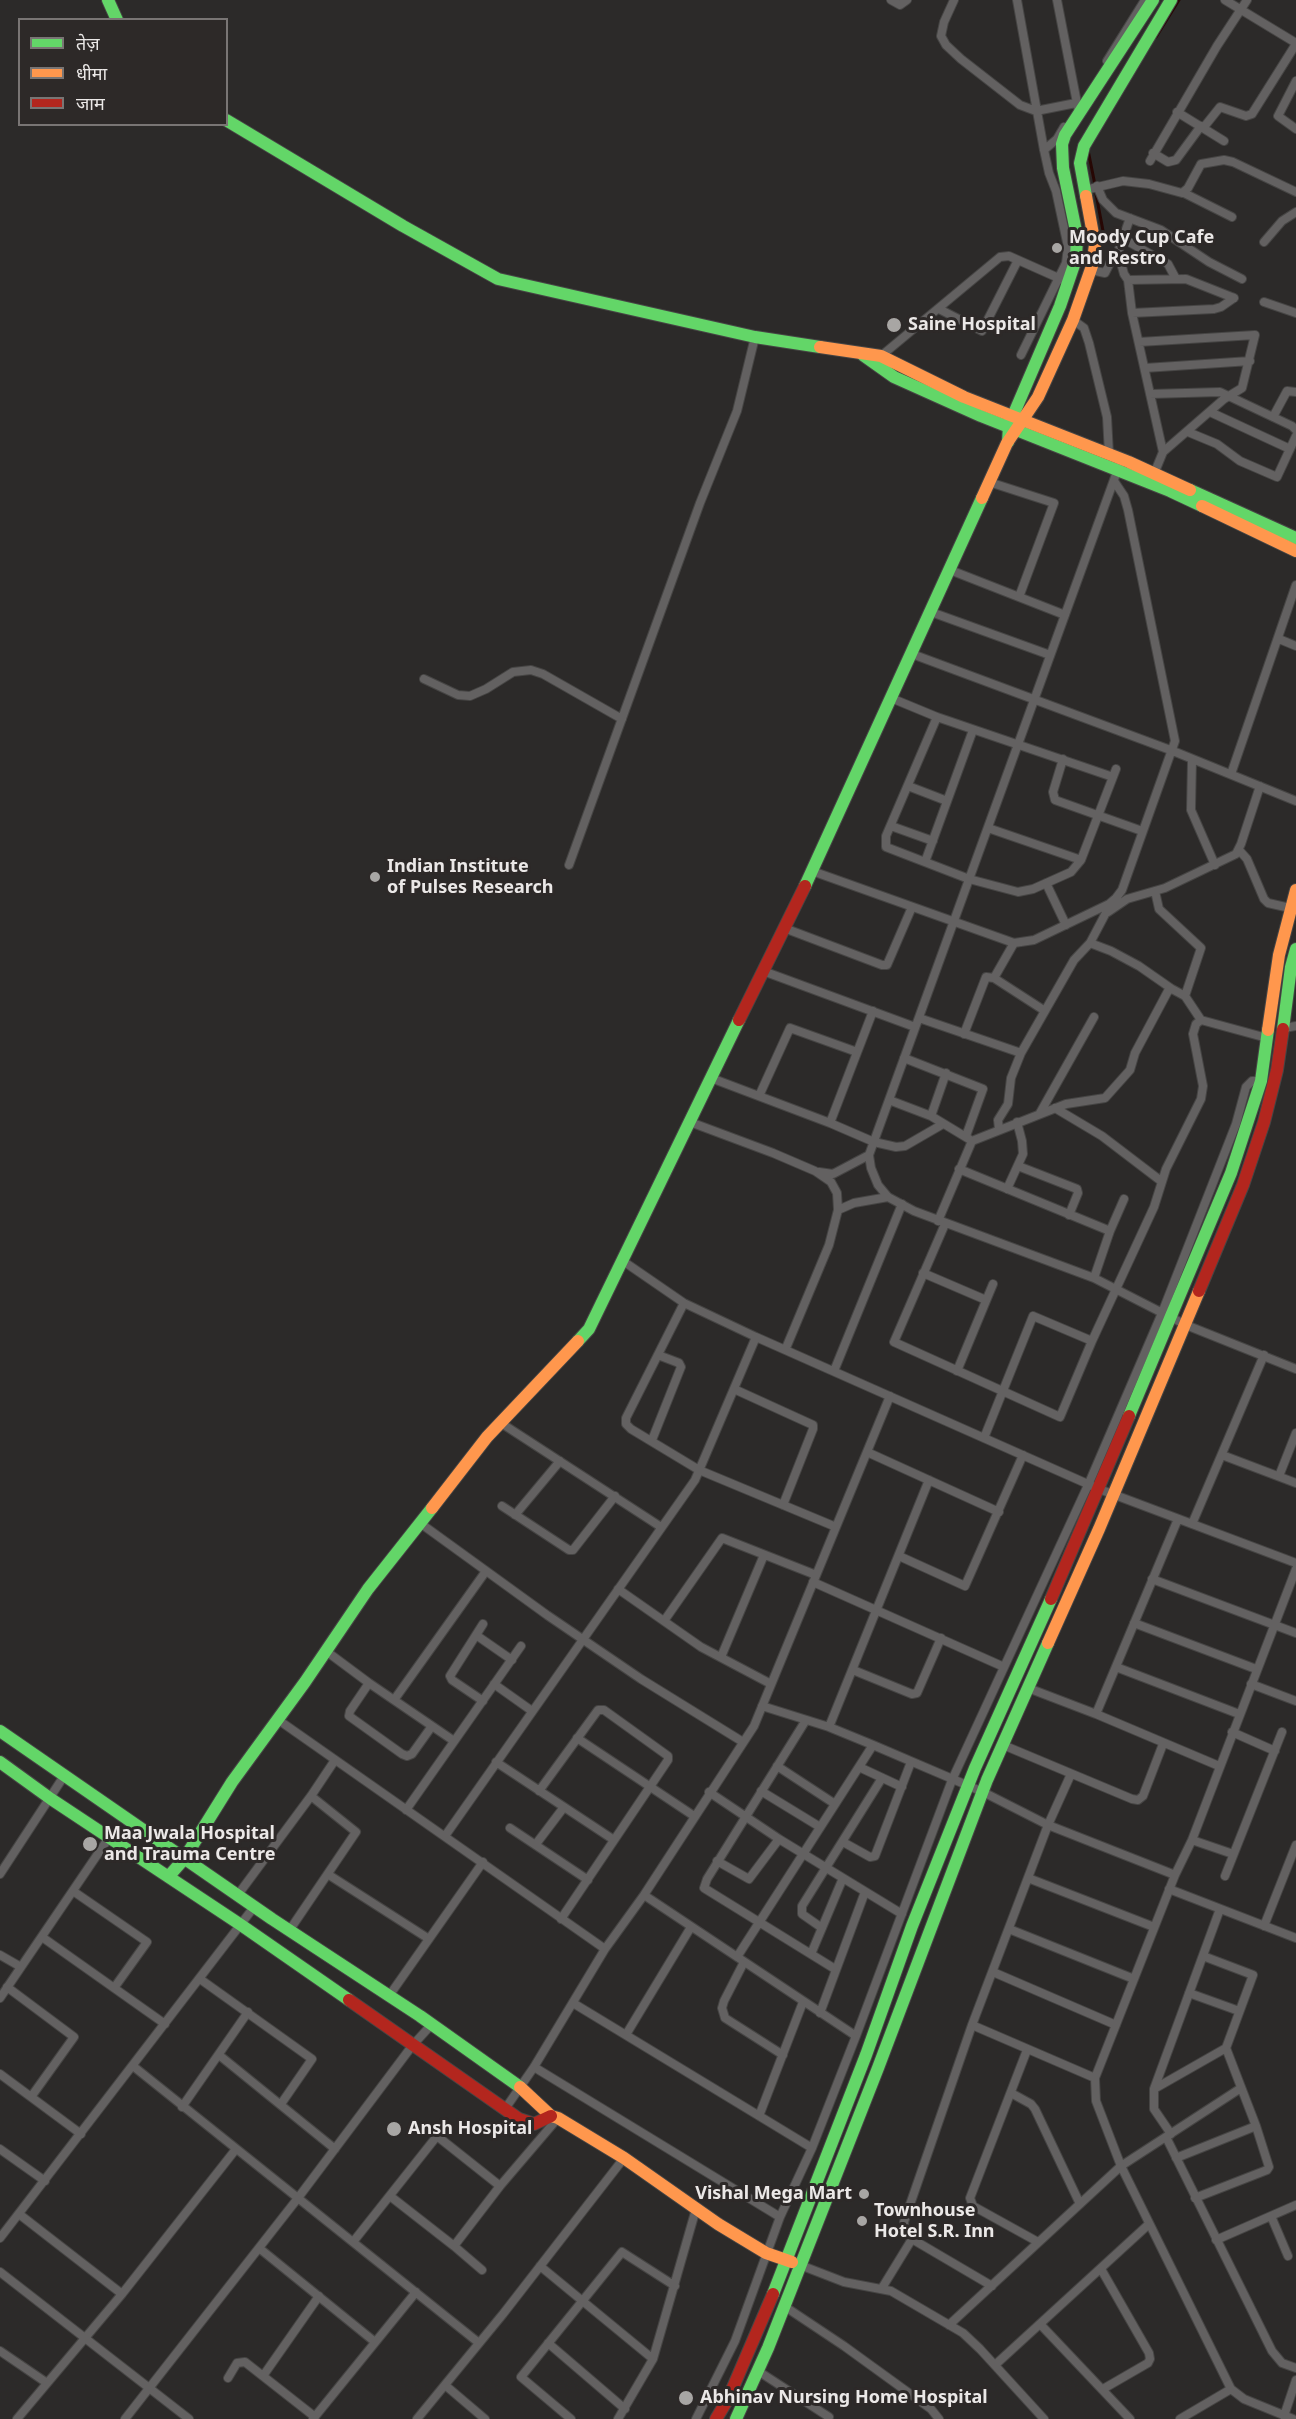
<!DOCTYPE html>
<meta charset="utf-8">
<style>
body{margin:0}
#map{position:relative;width:1296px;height:2419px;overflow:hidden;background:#2c2a29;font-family:"Noto Sans","Noto Sans Devanagari",sans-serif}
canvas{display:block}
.legend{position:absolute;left:18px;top:18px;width:210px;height:108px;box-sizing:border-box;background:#2d2928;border:2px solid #797574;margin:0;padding:8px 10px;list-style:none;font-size:18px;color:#ebe8e7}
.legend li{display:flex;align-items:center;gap:12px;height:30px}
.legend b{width:30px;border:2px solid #797574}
</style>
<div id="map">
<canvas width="1296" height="2419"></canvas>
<ul class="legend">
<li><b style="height:8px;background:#63d668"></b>तेज़</li>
<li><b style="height:8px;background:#ff974d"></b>धीमा</li>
<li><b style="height:8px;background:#b3261e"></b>जाम</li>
</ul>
</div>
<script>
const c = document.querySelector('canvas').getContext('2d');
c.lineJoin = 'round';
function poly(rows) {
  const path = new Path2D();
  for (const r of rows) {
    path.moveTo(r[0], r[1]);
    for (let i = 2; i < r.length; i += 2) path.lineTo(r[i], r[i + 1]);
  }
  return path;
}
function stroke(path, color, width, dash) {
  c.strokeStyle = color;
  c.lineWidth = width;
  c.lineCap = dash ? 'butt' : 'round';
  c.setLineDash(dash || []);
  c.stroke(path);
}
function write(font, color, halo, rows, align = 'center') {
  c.font = font + ' "Noto Sans",sans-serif';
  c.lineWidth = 6;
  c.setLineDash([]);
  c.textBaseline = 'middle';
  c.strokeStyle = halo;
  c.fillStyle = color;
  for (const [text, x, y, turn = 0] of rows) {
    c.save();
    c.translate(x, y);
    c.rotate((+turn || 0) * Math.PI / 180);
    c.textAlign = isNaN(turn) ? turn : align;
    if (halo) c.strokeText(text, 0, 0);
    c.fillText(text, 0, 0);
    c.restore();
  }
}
stroke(poly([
 [1156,37,1179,0],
 [1088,150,1095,185],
 [1096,194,1104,236]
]), '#270704', 3);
const street = poly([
 [891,0,900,5,907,0],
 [954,0,944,22,941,36,946,45,961,59,1020,105,1036,111,1076,103],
 [1017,0,1044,150,1049,173,1056,191,1068,247,1066,263,1021,355],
 [1057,0,1078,108],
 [1225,0,1296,43],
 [1107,61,1145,0],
 [1296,81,1278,116,1296,129],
 [1177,112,1224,141],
 [1204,127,1220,107,1246,116,1252,114,1296,44],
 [1044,150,1057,139,1064,127],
 [1153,153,1168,162,1176,160,1201,126],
 [1150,161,1217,46,1247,0],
 [1097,186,1103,200,1116,213,1161,230,1209,262,1242,279],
 [1085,190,1123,181,1149,184,1182,193,1188,188,1201,164,1224,160,1233,162,1296,192],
 [1184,193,1232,217],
 [1130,218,1118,252,1124,274,1128,280,1186,279,1234,298],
 [1122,238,1168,264,1176,279],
 [1264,242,1282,221,1296,212],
 [1091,270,1105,273,1111,261,1120,258],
 [1128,280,1132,313,1163,452],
 [1264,302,1296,313],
 [939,309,982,331,1018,260],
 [1132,313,1214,309,1221,307,1234,298],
 [1073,320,1084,328,1089,343,1107,417,1109,454],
 [1139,342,1255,335,1242,388,1224,399,1163,452,1154,474],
 [881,356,1000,257,1009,256,1063,280],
 [1145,368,1250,361],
 [1150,394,1220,392,1292,426,1296,430],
 [1210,412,1290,449],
 [1273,417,1287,391,1296,392],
 [1188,432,1217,444,1240,461,1277,477,1296,436],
 [1119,466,869,1155,871,1168,878,1185,888,1197,914,1211,1094,1278,1186,1325,1296,1369],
 [989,482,1054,503,1019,597],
 [950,570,1065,615],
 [931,612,1050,655],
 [1279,639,1296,646],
 [912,654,1173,751,1296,801],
 [424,679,458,695,470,696,486,689,513,672,531,670,543,674,622,719],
 [891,698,937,717,1113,777],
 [937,717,886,836,886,847,969,879,1018,892,1033,889,1071,872,1081,860],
 [1063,759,1053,792,1055,800,1142,831],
 [1192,759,1191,810,1215,865],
 [1231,774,1296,585],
 [908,786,947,801],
 [891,826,933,841],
 [988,828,1081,860,1116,769],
 [1239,850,1247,859,1264,899,1268,903,1290,908],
 [925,862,973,730],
 [569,865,700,503,737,411,755,337],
 [812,871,1014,943,1034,940,1109,904,1116,898,1122,890,1175,741,1128,510,1124,496,1114,481],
 [1046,883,1066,925],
 [1155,891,1159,909,1201,948,1185,996],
 [1108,912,1127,899,1165,888,1236,854,1241,844,1260,786],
 [784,928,882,965,887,965,912,907],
 [1090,943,1109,907],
 [763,971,915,1027],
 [994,978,1014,943],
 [919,1018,1021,1053,1074,960,1090,943,1111,951,1139,966,1172,989],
 [1201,1020,1267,1038],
 [1284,1028,1296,1026],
 [964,1034,986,977,994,978,1045,1011],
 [904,1058,983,1089,966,1136],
 [711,1078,830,1123,874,1142,896,1147,905,1146,943,1124],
 [759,1096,790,1028,857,1052],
 [889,1100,931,1116,969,1139],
 [1055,1108,1102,1136,1161,1181],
 [1040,1113,1094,1017],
 [931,1116,946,1073],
 [690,1122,773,1153,815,1171,831,1182,837,1193,838,1210,829,1245,786,1348],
 [830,1123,873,1011],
 [999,1129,998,1120,1008,1104,1011,1078,1021,1053],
 [1018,1166,1077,1189,1078,1193,1069,1215],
 [959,1169,1110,1231],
 [819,1172,833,1174,869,1155],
 [1007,1189,1023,1154,1022,1141,1017,1122],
 [838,1210,854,1203,888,1197],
 [938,1221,972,1141,1066,1104,1105,1098,1130,1070,1135,1053,1168,991,1172,989,1185,996,1201,1020,1196,1024,1193,1034,1203,1086,1201,1099,1166,1169,1154,1207,1092,1341,1060,1417,894,1342,945,1224],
 [623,1261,684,1303,756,1337,1099,1489,1296,1563],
 [923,1273,986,1300],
 [1094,1278,1110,1231,1124,1199],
 [684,1303,626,1418,626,1424,631,1429,699,1470,836,1527],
 [834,1371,902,1204],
 [957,1371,993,1284],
 [734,1389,813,1425,813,1429,783,1505],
 [501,1423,661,1527],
 [984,1438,1033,1316,1092,1341],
 [652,1440,681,1367,679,1363,658,1355],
 [867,1452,999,1512],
 [1222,1455,1296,1483],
 [1279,1476,1296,1433],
 [502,1506,569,1550,573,1550,615,1496],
 [515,1515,560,1461],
 [420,1523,547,1615,641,1679,743,1742],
 [1192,1524,1264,1355],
 [899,1556,965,1586,1023,1455],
 [1152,1579,1296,1633],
 [813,1582,1004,1667],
 [618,1589,701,1647,771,1684],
 [664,1621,722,1538,816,1575],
 [1134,1623,1256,1669],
 [476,1635,512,1660],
 [326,1651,369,1683,454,1741],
 [721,1657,764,1555],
 [1116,1667,1239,1714],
 [853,1670,912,1694,917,1693,941,1638],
 [369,1683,350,1711,349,1716,402,1754,407,1756,412,1754,432,1726],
 [494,1684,532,1711],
 [1251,1684,1296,1701],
 [1028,1688,1096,1714,1219,1766],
 [394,1700,486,1571],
 [483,1701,452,1680,450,1676,483,1624],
 [762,1706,829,1727,873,1745,983,1792,1048,1825,1175,1875],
 [1096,1714,1178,1519],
 [277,1719,605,1949],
 [806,1720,707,1879,704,1888,835,1969],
 [829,1727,929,1480],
 [1232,1732,1275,1751],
 [577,1738,694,1816],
 [1003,1745,1132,1799,1138,1800,1143,1796,1163,1744],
 [496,1762,614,1840],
 [777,1766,835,1804],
 [859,1767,902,1787],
 [539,1791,598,1710,604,1710,668,1756,668,1760,561,1919],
 [761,1791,820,1827],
 [709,1792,779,1839,902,1914],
 [406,1810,521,1646],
 [510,1828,588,1880],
 [445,1836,695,1480,756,1337],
 [1192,1840,1233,1854],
 [843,1842,870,1857,875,1856,911,1762],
 [536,1844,564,1807],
 [717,1861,749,1879,779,1839],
 [0,1874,64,1776],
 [329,1875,429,1939],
 [1225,1876,1282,1732],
 [1028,1878,1154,1927],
 [1169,1889,1296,1938],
 [73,1891,147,1942,114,1988],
 [644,1895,856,2036],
 [237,1896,311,1796,335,1760],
 [1264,1926,1296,1845],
 [822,1928,802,1914,802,1906,882,1778],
 [1009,1929,1134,1979],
 [289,1931,356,1832,311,1796],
 [42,1937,165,2024],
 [811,1954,843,1878],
 [0,1955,21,1967],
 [1203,1956,1253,1975,1226,2048,1154,2089,1220,1909],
 [737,1957,873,1745],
 [744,1962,724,2001,722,2008,725,2018,783,2055],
 [993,1972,1116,2025],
 [200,1979,312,2059,281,2104],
 [7,1987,74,2037,31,2097],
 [1189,1993,1239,2011],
 [389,1996,483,1862],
 [0,1998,110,1836],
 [573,2003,812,2148],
 [820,2013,865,1892],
 [972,2025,1095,2078],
 [627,2033,691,1927],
 [1027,2050,970,2198,973,2206,1038,2242],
 [219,2055,335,2149],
 [133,2066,479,2343],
 [534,2067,780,2217],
 [0,2074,81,2134],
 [1154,2089,1154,2109,1171,2134],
 [1011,2093,1031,2104,1035,2109,1080,2204],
 [182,2107,248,2012],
 [505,2109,534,2067,605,1949,644,1895,754,1726,890,1396],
 [759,2116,803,2002],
 [1166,2137,1272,2351,1282,2363,1296,2368],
 [0,2149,45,2181],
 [1176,2158,1256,2126],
 [390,2196,454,2246,500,2186,558,2118],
 [1195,2198,1267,2170,1269,2167,1256,2126,1226,2048],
 [19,2214,122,2294],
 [1271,2216,1288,2256],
 [0,2238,254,1907],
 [1216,2240,1296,2205],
 [353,2242,437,2136,500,2186],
 [454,2246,482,2270],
 [259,2248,375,2342],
 [800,2265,844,2282,891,2291,963,2333,980,2349,1044,2419],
 [540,2266,653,2359],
 [1101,2269,1149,2353,1150,2359,1148,2363,1103,2389],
 [0,2272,189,2419],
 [992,2286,912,2239,905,2234,904,2222,972,2025,1048,1825,1071,1774],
 [882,2288,912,2239],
 [784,2306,844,2346,931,2409,939,2419],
 [1040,2324,1130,2419],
 [949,2325,1121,2166,1241,2088],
 [548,2343,625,2409],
 [0,2351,47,2383],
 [995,2365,1149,2224],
 [758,2371,829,2417,828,2419],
 [263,2376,319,2296],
 [228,2378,237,2363,245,2362,315,2417],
 [445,2385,485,2419],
 [1284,2416,1296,2380],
 [17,2419,122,2294,236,2149],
 [125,2419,298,2198,412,2046,432,2024],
 [313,2419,416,2292],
 [417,2419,503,2314,624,2158],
 [571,2419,521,2377,622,2252,675,2286],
 [618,2419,653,2359,696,2209],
 [696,2419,735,2341,780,2217,812,2148,856,2036,952,1780,1089,1483,1162,1313,1236,1124,1246,1087,1252,1081,1261,1081],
 [1180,2419,1231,2389],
 [1293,2419,1244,2399,1231,2389,1121,2166,1096,2101,1095,2078,1175,1875,1192,1840,1296,1569]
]);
const fast = poly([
 [108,0,117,20],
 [226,120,403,226,498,279,755,337,820,347],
 [1086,196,1080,163,1084,146,1171,0],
 [863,355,894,377,981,416,1170,491,1202,506],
 [1008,442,1009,425,1060,306,1076,259,1077,236,1063,168,1062,144,1065,135,1153,0],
 [1190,490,1296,538],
 [805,886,982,498],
 [1283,1029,1291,967,1296,949],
 [578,1341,589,1329,739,1020],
 [1129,1416,1231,1173,1261,1081,1268,1030],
 [0,1731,272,1919,420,2016,520,2087],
 [0,1762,51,1799,241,1925,349,2000],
 [169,1876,184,1859,232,1782,305,1682,368,1589,432,1508],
 [773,2294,866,2055,912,1926,975,1768,1051,1599],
 [736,2419,768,2348,878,2068,987,1780,1048,1643]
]);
const slow = poly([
 [820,347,881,356,964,397,1129,462,1190,490],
 [982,498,1007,443,1038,397,1073,320,1092,266,1095,245,1086,196],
 [1202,506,1296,551],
 [1268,1030,1279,955,1296,890],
 [432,1508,487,1437,578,1341],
 [1048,1643,1099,1529,1199,1291],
 [520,2087,551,2116,558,2118,624,2158,718,2224,766,2253,792,2262]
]);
const jam = poly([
 [739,1020,805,886],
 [1199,1291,1243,1185,1264,1122,1277,1070,1283,1029],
 [1051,1599,1129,1416],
 [349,2000,519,2119,534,2124,551,2116],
 [716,2419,728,2399,773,2294]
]);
stroke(street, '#464544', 10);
stroke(fast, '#464544', 14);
stroke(slow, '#464544', 14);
stroke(jam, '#464544', 14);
stroke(street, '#636161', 8);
stroke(fast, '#63d668', 12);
stroke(slow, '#ff974d', 12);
stroke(jam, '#b3261e', 12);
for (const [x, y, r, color] of [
 [1057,248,6,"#a8a6a4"],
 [894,325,8,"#a8a6a4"],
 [375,877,6,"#a8a6a4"],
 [90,1844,8,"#a8a6a4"],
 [394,2129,8,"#a8a6a4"],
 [864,2194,6,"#a8a6a4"],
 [862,2221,6,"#a8a6a4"],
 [686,2398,8,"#a8a6a4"]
]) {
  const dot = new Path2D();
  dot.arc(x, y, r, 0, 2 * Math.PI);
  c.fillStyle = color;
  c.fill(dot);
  stroke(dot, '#2d2928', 2);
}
write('bold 18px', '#ebe8e7', '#2d2928', [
 ["Moody Cup Cafe",1069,238],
 ["and Restro",1069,259],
 ["Saine Hospital",908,325],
 ["Indian Institute",387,867],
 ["of Pulses Research",387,888],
 ["Maa Jwala Hospital",104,1834],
 ["and Trauma Centre",104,1855],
 ["Ansh Hospital",408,2129],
 ["Vishal Mega Mart",852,2194,"right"],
 ["Townhouse",874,2211],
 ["Hotel S.R. Inn",874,2232],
 ["Abhinav Nursing Home Hospital",700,2398]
], 'left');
</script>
